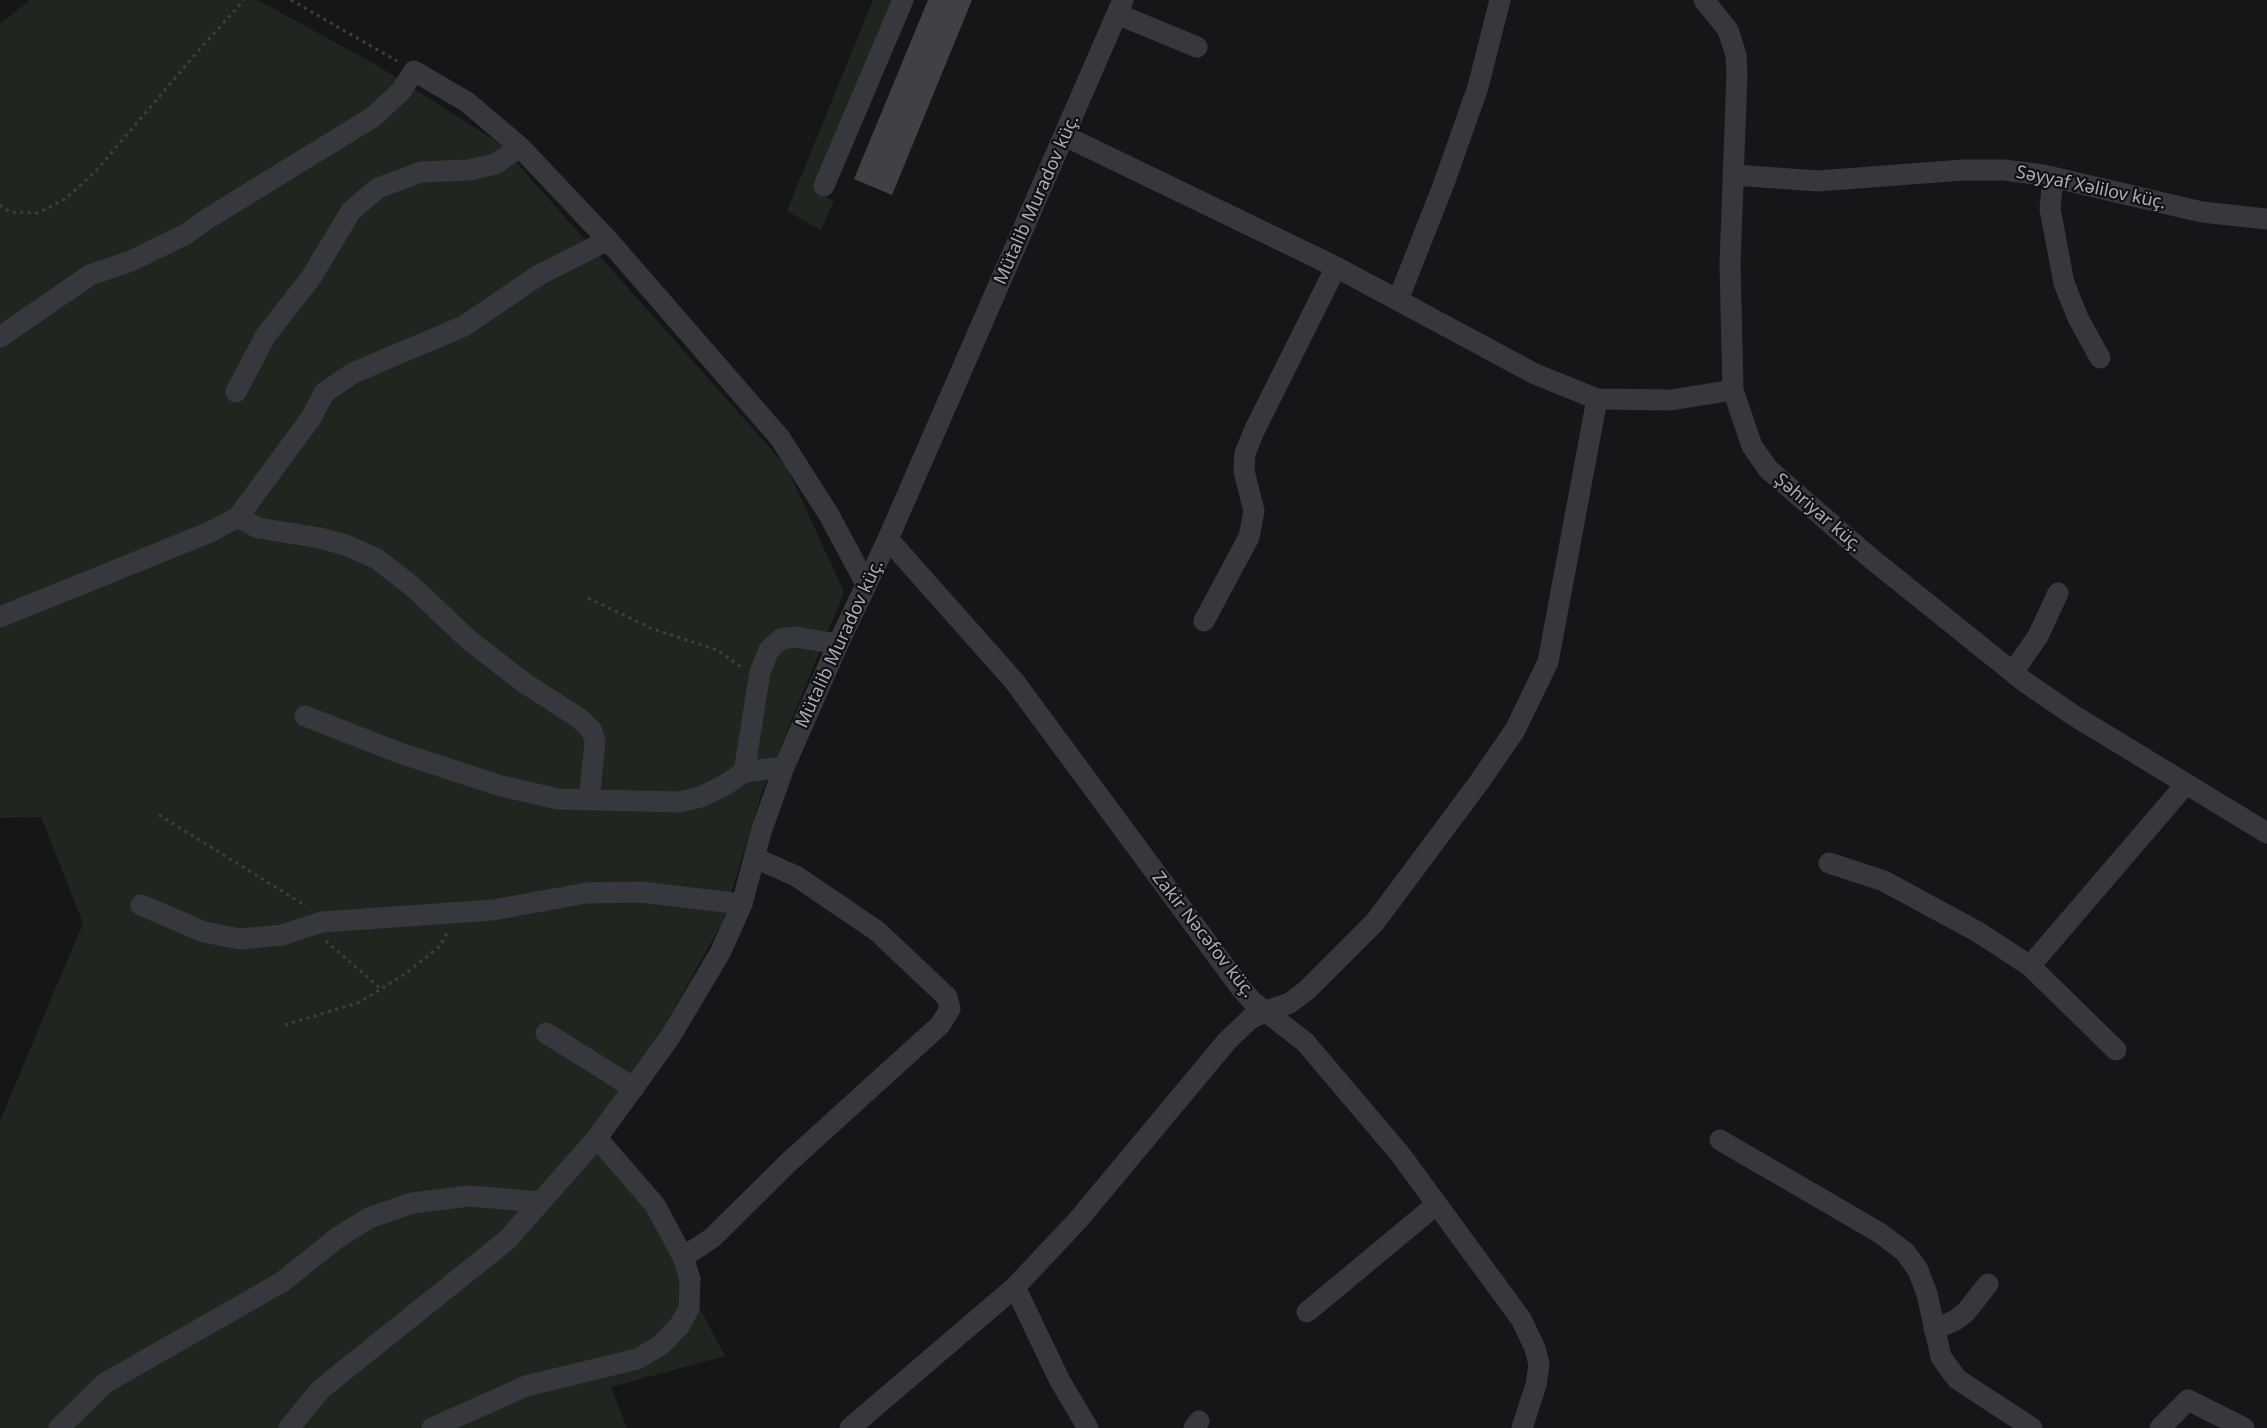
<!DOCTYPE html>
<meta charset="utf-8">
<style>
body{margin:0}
canvas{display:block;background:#161618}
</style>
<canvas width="2267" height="1428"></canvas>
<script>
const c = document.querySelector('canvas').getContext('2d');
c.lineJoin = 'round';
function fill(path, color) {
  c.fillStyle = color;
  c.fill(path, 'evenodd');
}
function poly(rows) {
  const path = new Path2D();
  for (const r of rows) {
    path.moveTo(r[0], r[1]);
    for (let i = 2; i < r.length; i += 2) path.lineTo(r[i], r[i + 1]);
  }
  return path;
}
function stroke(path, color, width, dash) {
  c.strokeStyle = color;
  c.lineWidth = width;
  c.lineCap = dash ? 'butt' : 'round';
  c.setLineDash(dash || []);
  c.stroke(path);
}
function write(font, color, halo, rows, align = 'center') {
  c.font = font + ' "Noto Sans",sans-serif';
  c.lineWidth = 4.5;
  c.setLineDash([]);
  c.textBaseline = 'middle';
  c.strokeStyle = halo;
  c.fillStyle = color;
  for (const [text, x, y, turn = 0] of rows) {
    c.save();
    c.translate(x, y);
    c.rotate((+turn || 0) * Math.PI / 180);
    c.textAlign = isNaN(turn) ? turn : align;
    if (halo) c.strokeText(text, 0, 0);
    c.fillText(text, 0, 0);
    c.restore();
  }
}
fill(poly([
 [30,0,258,0,378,66,499,143,786,466,844,592,762,792,722,923,656,1040,584,1140,644,1203,725,1356,611,1387,627,1428,0,1428,0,1121,83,923,41,817,0,818,0,24],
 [873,0,895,0,815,192,834,201,821,230,787,211]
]), '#1e261f');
fill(poly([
 [928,0,972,0,892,195,854,179]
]), '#404145');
stroke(poly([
 [291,0,397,61],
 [0,205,10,212,38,213,65,199,95,172,199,50,244,0],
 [588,598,653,629,717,650,741,667],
 [159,815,306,906],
 [326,941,381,989],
 [285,1025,360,1002,405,974,440,946,448,931]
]), '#3d3f44', 3, [3, 4.5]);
stroke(poly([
 [1704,0,1728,30,1736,55,1737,73,1730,264,1733,390,1752,446,1768,469,1868,556,2025,682,2073,715,2267,833],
 [1117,14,1197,47],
 [1065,136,1336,267,1535,374,1597,399,1671,400,1733,390],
 [1734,175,1818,181,1963,170,2004,170,2043,175,2202,212,2267,219],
 [2053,177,2050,209,2064,283,2078,318,2100,358],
 [824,186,903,0],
 [1398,300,1443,186,1478,87,1500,0],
 [0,337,90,275,131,261,186,234,207,219,373,117,401,91,414,71,467,102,520,147,608,240,780,438,829,515,866,584],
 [236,392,266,335,310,279,351,211,378,188,421,172,469,170,495,164,520,147],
 [238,517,258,528,320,538,346,545,377,559,413,587,470,641,526,684,579,718,592,731,595,742,589,800],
 [888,539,1014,681,1240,987,1252,1001,1305,1042,1400,1154,1521,1319,1535,1348,1539,1365,1536,1385,1522,1428],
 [0,617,210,532,238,517,311,418,324,393,353,373,464,326,539,275,608,240],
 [1204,621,1249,537,1254,511,1244,471,1245,453,1255,429,1336,267],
 [2013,672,2038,636,2058,593],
 [305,716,397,752,501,786,558,799,678,802,701,797,725,785,744,772,784,767],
 [744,772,760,672,769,650,781,639,796,637,838,644],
 [1829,863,1884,881,1978,932,2030,966,2116,1050],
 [141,905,204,932,240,939,282,935,322,922,493,910,586,893,641,892,742,904],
 [2030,966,2186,784],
 [546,1033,634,1088],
 [1720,1140,1880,1233,1905,1252,1918,1270,1927,1294,1941,1357,1957,1379,2032,1428],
 [683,1257,712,1238,789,1162,940,1025,950,1009,947,997,877,931,796,876,755,858],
 [1015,1287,1060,1381,1088,1428],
 [1307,1312,1437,1204],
 [1934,1329,1954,1321,1966,1312,1988,1284],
 [59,1428,105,1383,282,1282,337,1238,369,1218,412,1203,469,1196,541,1202],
 [289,1428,321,1389,507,1240,597,1138],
 [432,1428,526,1386,637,1359,661,1345,680,1325,689,1308,690,1279,683,1257,655,1205,597,1138,670,1037,720,953,742,904,761,832,784,767,838,644,888,539,1123,0],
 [850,1428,1015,1287,1078,1220,1227,1041,1250,1019,1266,1011,1290,1003,1307,990,1375,922,1480,781,1515,730,1548,662,1597,399],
 [1194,1428,1199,1421],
 [2160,1428,2188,1400,2244,1428]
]), '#37383d', 21);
write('18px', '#a8adb8', '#111113', [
 ["Səyyaf Xəlilov küç.",2091,188,12],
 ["Mütalib Muradov küç.",1037,200,-66],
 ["Şəhriyar küç.",1818,513,41],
 ["Mütalib Muradov küç.",840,644,-65],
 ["Zakir Nəcəfov küç.",1203,935,52]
]);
</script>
